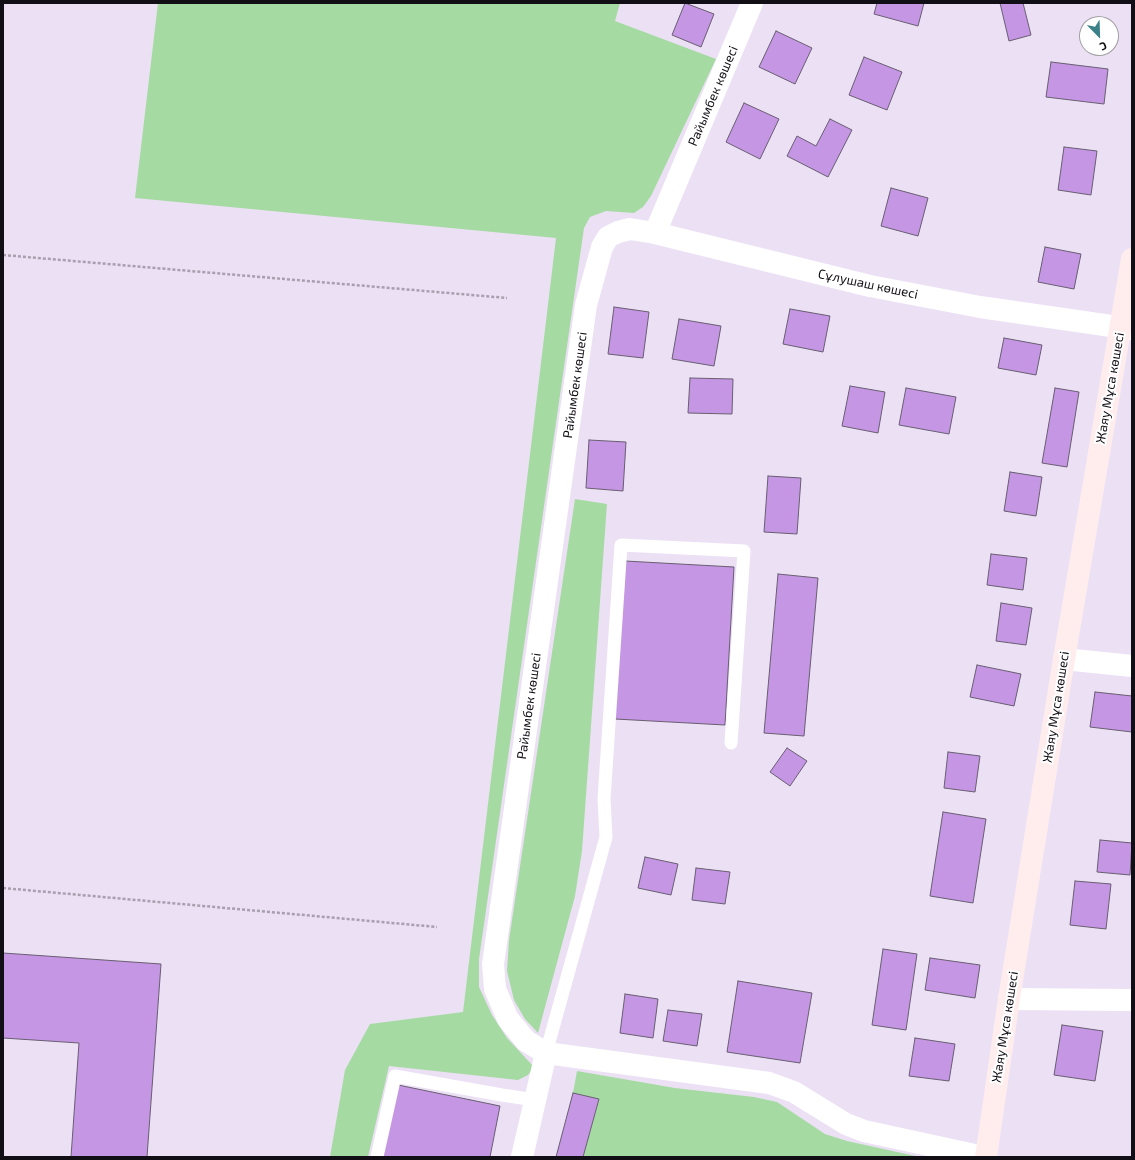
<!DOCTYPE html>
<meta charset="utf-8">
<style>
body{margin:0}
#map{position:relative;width:1135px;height:1160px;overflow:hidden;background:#ece0f5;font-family:"Exo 2",sans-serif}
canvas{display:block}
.frame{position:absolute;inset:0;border:4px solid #120e15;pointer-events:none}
.north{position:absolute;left:1079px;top:16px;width:40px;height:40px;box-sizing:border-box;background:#fff;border:1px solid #a09fa1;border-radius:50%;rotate:157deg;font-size:11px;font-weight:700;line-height:16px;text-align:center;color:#120e15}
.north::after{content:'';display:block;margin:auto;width:14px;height:18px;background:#3a8288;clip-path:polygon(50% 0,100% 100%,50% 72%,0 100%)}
</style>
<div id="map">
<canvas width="1135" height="1160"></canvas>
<div class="frame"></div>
<div class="north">С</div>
</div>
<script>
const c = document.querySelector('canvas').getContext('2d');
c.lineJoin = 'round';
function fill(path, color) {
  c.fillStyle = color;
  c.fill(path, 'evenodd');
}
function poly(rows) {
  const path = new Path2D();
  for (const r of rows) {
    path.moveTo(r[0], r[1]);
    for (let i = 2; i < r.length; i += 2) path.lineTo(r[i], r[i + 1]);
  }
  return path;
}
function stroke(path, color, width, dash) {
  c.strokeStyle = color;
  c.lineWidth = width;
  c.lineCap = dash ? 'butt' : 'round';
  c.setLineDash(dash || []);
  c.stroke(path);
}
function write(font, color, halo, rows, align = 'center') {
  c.font = font + ' "Exo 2",sans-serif';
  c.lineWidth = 4;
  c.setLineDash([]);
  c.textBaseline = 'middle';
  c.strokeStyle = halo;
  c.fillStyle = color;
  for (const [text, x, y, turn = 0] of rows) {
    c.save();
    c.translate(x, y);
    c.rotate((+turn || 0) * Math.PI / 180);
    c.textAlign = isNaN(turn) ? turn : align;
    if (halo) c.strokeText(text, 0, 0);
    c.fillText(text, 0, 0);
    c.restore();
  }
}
fill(poly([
 [158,3,620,3,615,21,716,59,651,196,643,207,634,213,606,211,590,217,584,228,479,959,479,987,492,1015,507,1038,534,1067,528,1075,518,1080,389,1066,368,1157,330,1157,345,1070,370,1024,463,1012,556,238,135,198],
 [575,499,607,504,582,851,575,896,538,1033,525,1019,514,1000,507,971,509,940],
 [577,1071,675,1088,754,1097,777,1102,825,1134,847,1141,920,1157,583,1157,599,1100,573,1093]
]), '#a5dba2');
const building = poly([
 [685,3,714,14,701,47,672,35,685,3],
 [877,3,924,3,918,26,874,14,877,3],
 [1000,3,1023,3,1031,35,1009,41,1000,3],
 [776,31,812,48,795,84,759,67,776,31],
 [864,57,902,72,887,110,849,95,864,57],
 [1051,62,1108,69,1104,104,1046,97,1051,62],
 [744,103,779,119,760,159,726,142,744,103],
 [830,119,852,130,828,177,787,156,797,136,816,146,830,119],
 [1064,147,1097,151,1091,195,1058,190,1064,147],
 [891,188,928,198,918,236,881,226,891,188],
 [1045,247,1081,254,1074,289,1038,282,1045,247],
 [614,307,649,312,643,358,608,354,614,307],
 [790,309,830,316,823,352,783,344,790,309],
 [679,319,721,326,714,366,672,359,679,319],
 [1004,338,1042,345,1036,375,998,368,1004,338],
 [690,378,733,379,732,414,688,413,690,378],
 [850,386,885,392,878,433,842,426,850,386],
 [906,388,956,397,949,434,899,425,906,388],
 [1055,388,1079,392,1067,467,1042,463,1055,388],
 [589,440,626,442,623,491,586,488,589,440],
 [1010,472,1042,477,1036,516,1004,511,1010,472],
 [768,476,801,478,797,534,764,532,768,476],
 [991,554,1027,558,1023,590,987,585,991,554],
 [625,561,734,567,725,725,615,719,625,561],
 [778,574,818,578,804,736,764,733,778,574],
 [1001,603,1032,608,1026,645,996,641,1001,603],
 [977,665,1021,674,1014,706,970,697,977,665],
 [1095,692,1132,696,1132,732,1090,727,1095,692],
 [787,748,807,761,790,786,770,772,787,748],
 [948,752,980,756,975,792,944,788,948,752],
 [943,812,986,819,973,903,930,896,943,812],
 [1100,840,1132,843,1130,875,1097,872,1100,840],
 [645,857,678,864,671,895,638,888,645,857],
 [696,868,730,872,725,904,692,900,696,868],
 [1075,881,1111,884,1106,929,1070,925,1075,881],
 [883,949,917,954,906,1030,872,1025,883,949],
 [3,953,161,964,147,1157,71,1157,79,1043,3,1038,3,953],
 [930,958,980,965,975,998,925,990,930,958],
 [738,981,812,993,800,1063,727,1052,738,981],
 [625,994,658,999,653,1038,620,1033,625,994],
 [668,1010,702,1014,697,1046,663,1041,668,1010],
 [1062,1025,1103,1031,1095,1081,1054,1075,1062,1025],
 [915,1038,955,1044,949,1081,909,1076,915,1038],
 [398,1085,500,1106,490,1157,383,1157,398,1085],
 [573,1093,599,1099,583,1157,556,1157,573,1093]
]);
fill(building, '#c496e3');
stroke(building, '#685e70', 1);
stroke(poly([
 [3,255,507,298],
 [3,888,437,927]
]), '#a89faf', 2.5, [3, 2]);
stroke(poly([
 [546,1053,606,837,604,799,621,545,744,551,731,743],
 [377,1157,395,1076,502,1095,535,1100]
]), '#fff', 13);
stroke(poly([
 [655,233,752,3],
 [1064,659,1132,666],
 [1009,999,1132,1000],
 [522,1157,546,1053],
 [984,1157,864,1131,846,1124,794,1092,769,1083,546,1053,526,1041,508,1019,495,989,493,964,586,305,602,247,608,237,618,232,630,229,655,233,870,286,980,307,1132,329]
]), '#fff', 22);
stroke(poly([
 [986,1157,1009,999,1064,659,1132,259]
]), '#ffedee', 22);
write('13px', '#120e15', '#fff', [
 ["Райымбек көшесі",713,96,-67],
 ["Сұлушаш көшесі",868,284,12],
 ["Райымбек көшесі",575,385,-82],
 ["Жаяу Мұса көшесі",1110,388,-80],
 ["Райымбек көшесі",529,706,-82],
 ["Жаяу Мұса көшесі",1056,707,-81],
 ["Жаяу Мұса көшесі",1005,1027,-81]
]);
</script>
